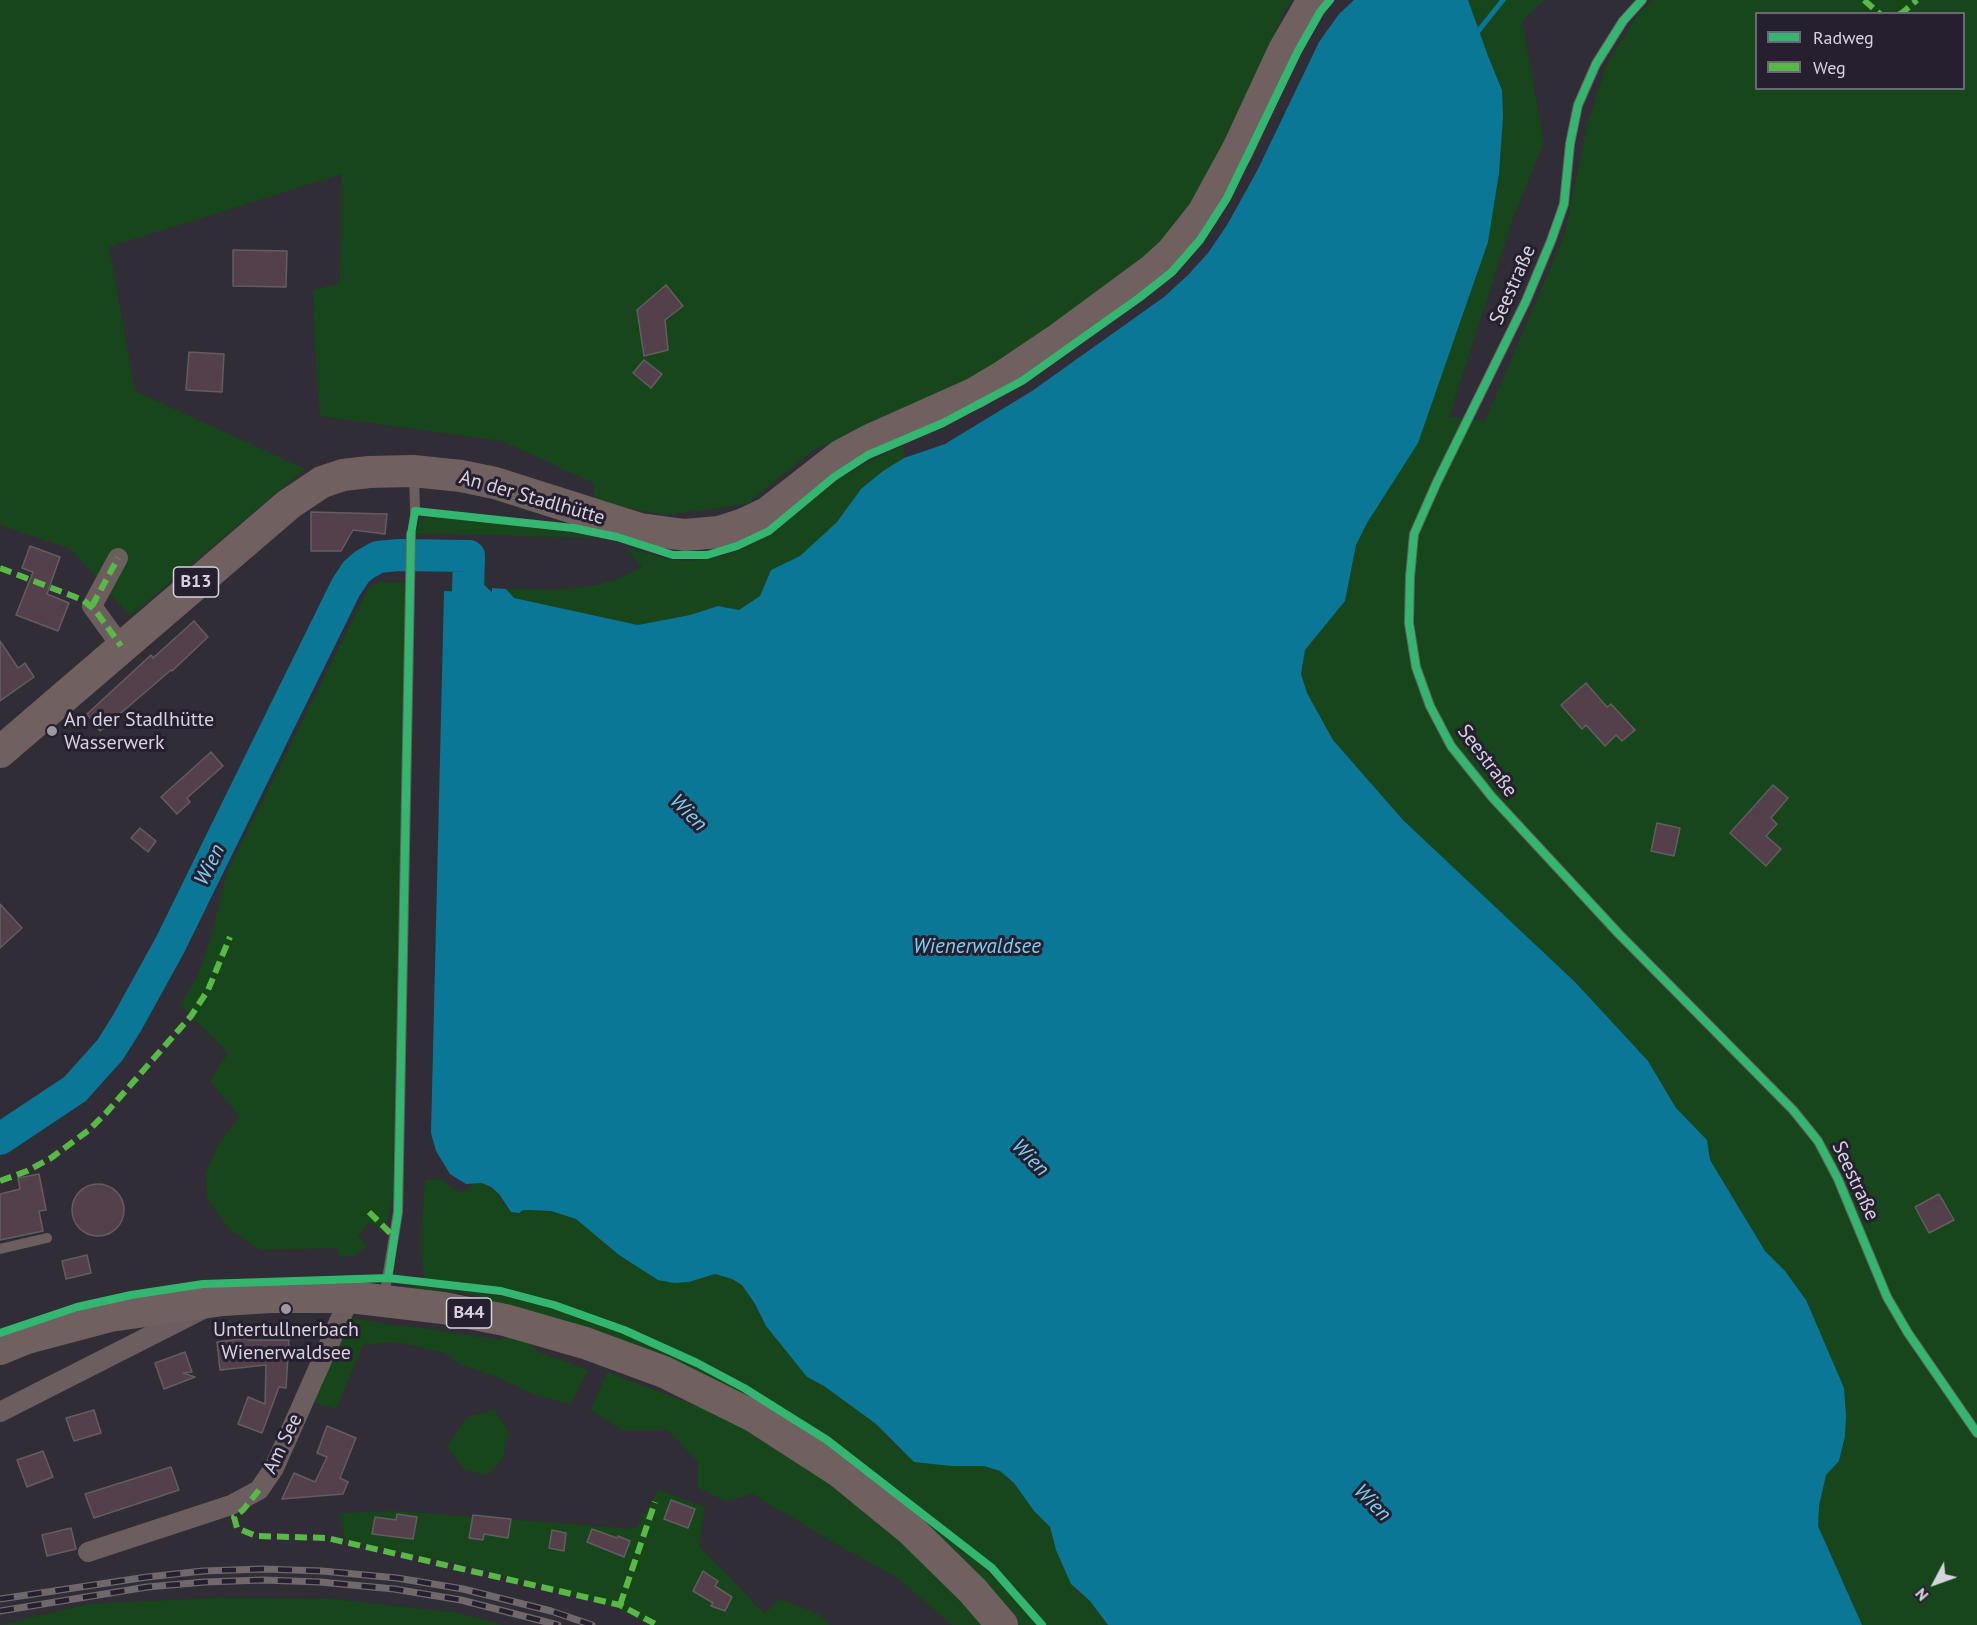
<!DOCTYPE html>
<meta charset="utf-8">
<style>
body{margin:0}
#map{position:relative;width:1977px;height:1625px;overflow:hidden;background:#302d36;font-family:"PT Sans",sans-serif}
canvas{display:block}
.legend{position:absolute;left:1755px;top:12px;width:210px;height:78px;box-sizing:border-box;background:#261f2f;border:2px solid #6d6775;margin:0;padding:8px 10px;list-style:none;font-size:18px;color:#d7d3de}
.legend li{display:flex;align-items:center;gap:12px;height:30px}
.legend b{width:30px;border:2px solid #6d6775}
.north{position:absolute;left:1905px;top:1553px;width:60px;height:60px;-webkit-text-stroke:4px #261f2f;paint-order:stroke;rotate:229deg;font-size:16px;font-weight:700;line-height:24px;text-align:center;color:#d7d3de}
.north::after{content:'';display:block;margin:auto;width:21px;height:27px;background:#d7d3de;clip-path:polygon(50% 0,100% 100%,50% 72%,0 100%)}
</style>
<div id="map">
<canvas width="1977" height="1625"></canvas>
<ul class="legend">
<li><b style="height:8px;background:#33b770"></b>Radweg</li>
<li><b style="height:8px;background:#58b947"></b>Weg</li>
</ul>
<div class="north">N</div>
</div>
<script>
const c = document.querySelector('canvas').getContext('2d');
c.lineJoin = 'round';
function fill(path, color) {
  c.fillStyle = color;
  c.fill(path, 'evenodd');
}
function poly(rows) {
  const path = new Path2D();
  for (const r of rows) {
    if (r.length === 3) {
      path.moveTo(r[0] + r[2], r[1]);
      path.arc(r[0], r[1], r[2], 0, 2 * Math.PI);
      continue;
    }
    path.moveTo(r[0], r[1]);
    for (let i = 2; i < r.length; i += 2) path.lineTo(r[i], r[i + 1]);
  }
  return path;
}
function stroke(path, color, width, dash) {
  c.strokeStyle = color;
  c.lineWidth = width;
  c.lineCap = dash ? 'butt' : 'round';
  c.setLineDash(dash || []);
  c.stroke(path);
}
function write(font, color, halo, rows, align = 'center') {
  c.font = font + ' "PT Sans",sans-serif';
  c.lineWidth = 6;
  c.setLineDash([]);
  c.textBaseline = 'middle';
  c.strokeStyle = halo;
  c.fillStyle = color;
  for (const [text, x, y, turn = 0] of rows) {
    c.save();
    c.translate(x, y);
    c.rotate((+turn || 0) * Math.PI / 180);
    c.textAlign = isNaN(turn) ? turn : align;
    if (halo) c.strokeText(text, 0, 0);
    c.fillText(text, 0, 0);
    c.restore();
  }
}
fill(poly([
 [0,0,1293,0,1285,10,1210,183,1167,237,1134,269,978,377,812,451,747,504,666,515,594,501,594,483,502,441,320,416,315,348,313,290,340,283,342,174,109,247,135,391,305,469,130,616,71,549,0,525],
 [1468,0,1544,0,1522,21,1544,142,1513,218,1449,417,1485,421,1564,236,1587,125,1606,66,1639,13,1653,0,1977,0,1977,1625,1862,1625,1818,1526,1819,1506,1826,1475,1839,1461,1845,1436,1844,1388,1785,1271,1765,1251,1710,1160,1707,1140,1676,1108,1648,1061,1575,982,1403,820,1333,740,1307,693,1301,674,1305,650,1345,601,1356,545,1367,523,1502,90,1488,56],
 [1756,14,1964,14,1964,88,1756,88],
 [903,446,904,458,883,471,861,489,837,522,800,556,771,570,760,596,739,610,718,606,690,615,638,625,513,598,506,589,558,590,592,586,618,579,642,567,625,547,671,560,690,561,723,556,744,548,773,533,839,479,862,465],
 [429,516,558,531,600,538,415,533,420,520],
 [379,582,406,583,393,1198,388,1219,381,1230,370,1222,358,1236,367,1246,353,1256,340,1257,337,1248,261,1250,230,1230,207,1198,206,1173,219,1143,240,1117,210,1081,228,1053,180,1005,198,976,211,937,226,875,368,589],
 [441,1179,455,1190,462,1192,470,1188,474,1182,483,1183,499,1194,503,1203,511,1212,515,1214,523,1210,537,1210,563,1214,576,1219,689,1282,715,1274,732,1279,742,1285,748,1294,766,1326,807,1377,824,1386,876,1424,901,1451,929,1463,951,1466,984,1466,1000,1471,1014,1483,1034,1511,1050,1527,1053,1540,1076,1591,1090,1601,1108,1625,1046,1625,1016,1588,993,1564,850,1453,800,1418,749,1387,701,1361,629,1329,564,1305,492,1287,424,1278,421,1241,425,1180],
 [408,1286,441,1288,513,1298,576,1316,623,1333,689,1363,731,1385,784,1418,483,1298,471,1294,441,1290,414,1291,409,1290],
 [349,1317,395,1326,409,1326,499,1340,517,1335,539,1352,588,1370,571,1404,533,1394,496,1377,462,1365,445,1353,397,1342,363,1345,336,1409,309,1401],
 [607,1372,726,1417,821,1475,902,1539,986,1625,952,1625,898,1578,836,1544,753,1494,726,1501,698,1488,698,1462,668,1430,621,1430,591,1410],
 [494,1410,509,1432,502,1460,486,1475,465,1470,447,1447,467,1417],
 [659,1490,705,1507,699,1546,765,1614,779,1599,819,1614,830,1625,650,1625,615,1607,473,1567,345,1541,340,1513,394,1511,635,1529],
 [906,1507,976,1560,999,1582,1037,1625,1018,1625,993,1595],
 [215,1598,332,1599,458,1613,504,1625,0,1625,89,1604]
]), '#17461b');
fill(poly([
 [1354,0,1468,0,1488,56,1502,90,1503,117,1499,173,1488,242,1418,443,1367,523,1356,545,1345,601,1305,650,1301,674,1307,693,1333,740,1403,820,1575,982,1648,1061,1676,1108,1707,1140,1710,1160,1765,1251,1785,1271,1806,1300,1844,1388,1846,1416,1845,1436,1839,1461,1826,1475,1819,1506,1818,1526,1862,1625,1108,1625,1090,1601,1071,1584,1056,1550,1050,1527,1034,1511,1014,1483,1000,1471,984,1466,951,1466,914,1462,876,1424,824,1386,807,1377,766,1326,755,1304,742,1285,732,1279,715,1274,689,1282,674,1283,658,1280,619,1255,576,1219,551,1211,530,1210,523,1210,519,1213,511,1212,499,1194,491,1187,482,1183,466,1184,450,1174,436,1151,431,1133,444,591,492,593,492,588,506,589,514,598,638,625,690,615,718,606,739,610,760,596,771,570,800,556,837,522,861,489,883,471,904,458,945,444,1032,391,1164,297,1188,275,1208,253,1227,225,1257,171,1319,42,1339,14]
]), '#0a7796');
stroke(poly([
 [1476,34,1503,0]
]), '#0a7796', 5);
stroke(poly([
 [0,1139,75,1089,110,1050,127,1023,170,945,278,725,346,587,356,572,364,565,378,557,399,555,469,556,468,591,498,621]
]), '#0a7796', 32);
const building = poly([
 [233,250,287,251,286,287,233,286,233,250],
 [666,285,683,306,665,320,668,350,644,356,637,310,666,285],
 [189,352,224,354,222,392,186,390,189,352],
 [644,360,662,374,651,388,633,373,644,360],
 [311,512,387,514,385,534,353,530,341,551,311,551,311,512],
 [30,546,60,557,47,594,69,603,58,631,16,615,33,572,22,568,30,546],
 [194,621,208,637,172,671,171,670,100,731,87,714,151,655,153,658,194,621],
 [0,641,18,668,25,663,34,677,0,701,0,641],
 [1586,683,1607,707,1611,704,1635,730,1622,741,1616,735,1605,746,1586,725,1582,729,1561,705,1586,683],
 [211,752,223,766,187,798,190,802,177,814,161,797,211,752],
 [1773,785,1788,798,1771,818,1777,824,1766,836,1781,849,1766,866,1730,833,1773,785],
 [1657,823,1680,828,1674,856,1651,851,1657,823],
 [140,828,156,841,148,852,131,838,140,828],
 [0,904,22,928,0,948,0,904],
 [39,1174,46,1210,39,1211,43,1231,0,1240,0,1194,20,1189,18,1178,39,1174],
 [98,1210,26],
 [1939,1194,1954,1220,1929,1233,1915,1207,1939,1194],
 [87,1255,91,1273,66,1279,62,1261,87,1255],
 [248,1338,248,1340,289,1340,286,1388,279,1387,262,1433,238,1424,248,1397,265,1404,266,1365,220,1370,217,1342,248,1338],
 [185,1352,192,1372,183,1373,195,1377,164,1389,155,1363,185,1352],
 [94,1410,101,1433,74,1441,66,1418,94,1410],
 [327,1426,356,1438,340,1478,348,1482,343,1494,282,1499,294,1473,315,1482,327,1457,317,1453,327,1426],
 [43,1451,53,1477,27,1487,17,1460,43,1451],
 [171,1467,179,1490,94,1518,85,1494,171,1467],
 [671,1500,695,1509,688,1528,664,1519,671,1500],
 [397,1514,417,1517,413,1539,372,1534,375,1517,396,1520,397,1514],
 [473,1515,511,1519,508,1538,484,1534,483,1540,469,1538,473,1515],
 [71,1528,76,1549,47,1556,42,1535,71,1528],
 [592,1529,617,1538,618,1536,630,1541,624,1557,587,1542,592,1529],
 [552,1530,566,1533,564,1551,549,1548,552,1530],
 [703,1571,718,1581,715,1586,732,1597,725,1611,711,1606,713,1603,693,1591,703,1571]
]);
fill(building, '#53404b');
stroke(building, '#635d62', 1.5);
stroke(poly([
 [1642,0,1623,21,1596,64,1578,105,1570,144,1564,204,1551,241,1526,301,1437,482,1414,534,1410,577,1409,623,1416,667,1430,706,1451,746,1492,797,1619,934,1793,1110,1818,1141,1838,1179,1887,1297,1908,1333,1977,1433],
 [414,474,415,511],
 [0,1249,47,1238],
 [384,1297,398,1212,411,534]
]), '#6c5e5e', 10);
stroke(poly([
 [118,558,92,606,121,646],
 [0,1412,201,1310],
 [88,1552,231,1505,259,1490,274,1468,350,1297]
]), '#6c5e5e', 20);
stroke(poly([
 [0,752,289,504,322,482,343,475,369,472,413,471,461,476,495,483,640,529,685,535,719,532,744,524,767,513,840,456,872,439,975,393,1002,377,1060,338,1151,271,1172,252,1203,213,1238,149,1284,50,1313,0],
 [0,1349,27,1338,110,1316,223,1300,271,1297,350,1297,443,1308,505,1320,585,1343,664,1372,755,1417,840,1472,911,1530,973,1591,1002,1625]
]), '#706060', 32);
const rail = poly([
 [0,1599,147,1577,203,1571,263,1569,322,1571,397,1578,463,1589,551,1611,592,1625],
 [0,1611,147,1587,205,1582,263,1580,320,1582,394,1589,461,1600,558,1625]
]);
stroke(rail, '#70686b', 7);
stroke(rail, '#261f2f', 4.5, [14]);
stroke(poly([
 [1864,0,1880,14],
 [1899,14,1902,13,1917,0],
 [0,568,83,600,95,610,121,646],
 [92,606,118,558],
 [0,1181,27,1171,51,1158,89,1130,106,1113,191,1016,208,990,230,937],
 [369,1212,394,1237],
 [259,1490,243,1510,234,1517,237,1528,256,1536,327,1538,620,1605,657,1625],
 [620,1605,655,1502]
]), '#58b947', 6, [12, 6]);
stroke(poly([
 [1642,0,1623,21,1596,64,1578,105,1570,144,1564,204,1551,241,1526,301,1437,482,1414,534,1410,577,1409,623,1416,667,1430,706,1451,746,1492,797,1619,934,1793,1110,1818,1141,1838,1179,1887,1297,1908,1333,1977,1433],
 [388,1278,398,1212,411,534,415,511,573,528,617,537,673,555,707,555,737,546,769,531,834,477,868,455,943,423,1022,381,1139,298,1172,272,1200,240,1227,198,1298,51,1320,12,1330,0],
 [0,1333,77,1307,131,1295,203,1284,388,1278,501,1291,554,1305,624,1330,697,1363,744,1388,827,1440,992,1568,1042,1625]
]), '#33b770', 8);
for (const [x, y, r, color] of [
 [52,731,6,"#9d99a3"],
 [286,1309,6,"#9d99a3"]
]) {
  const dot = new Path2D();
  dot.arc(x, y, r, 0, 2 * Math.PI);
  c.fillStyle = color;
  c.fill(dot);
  stroke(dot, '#261f2f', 2);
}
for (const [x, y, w] of [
 [196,582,45],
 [469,1313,45]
]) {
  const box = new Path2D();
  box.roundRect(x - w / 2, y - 15, w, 30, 4.5);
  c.fillStyle = '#261f2f';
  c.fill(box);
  stroke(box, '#d7d3de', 1.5);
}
write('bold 18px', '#d7d3de', null, [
 ["B13",196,582],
 ["B44",469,1313]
]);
write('20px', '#d7d3de', '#261f2f', [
 ["Seestraße",1513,285,-66],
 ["An der Stadlhütte",532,498,16],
 ["Seestraße",1487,761,53],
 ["Seestraße",1855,1181,65],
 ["Am See",283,1444,-64]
]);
write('20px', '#d7d3de', '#261f2f', [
 ["An der Stadlhütte",64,720],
 ["Wasserwerk",64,743],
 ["Untertullnerbach",286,1330,"center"],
 ["Wienerwaldsee",286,1353,"center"]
], 'left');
write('italic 21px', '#7ad1f2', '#261f2f', [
 ["Wien",688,813,45],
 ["Wien",210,865,-64],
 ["Wienerwaldsee",977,947],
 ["Wien",1030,1158,45],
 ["Wien",1372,1503,45]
]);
</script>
